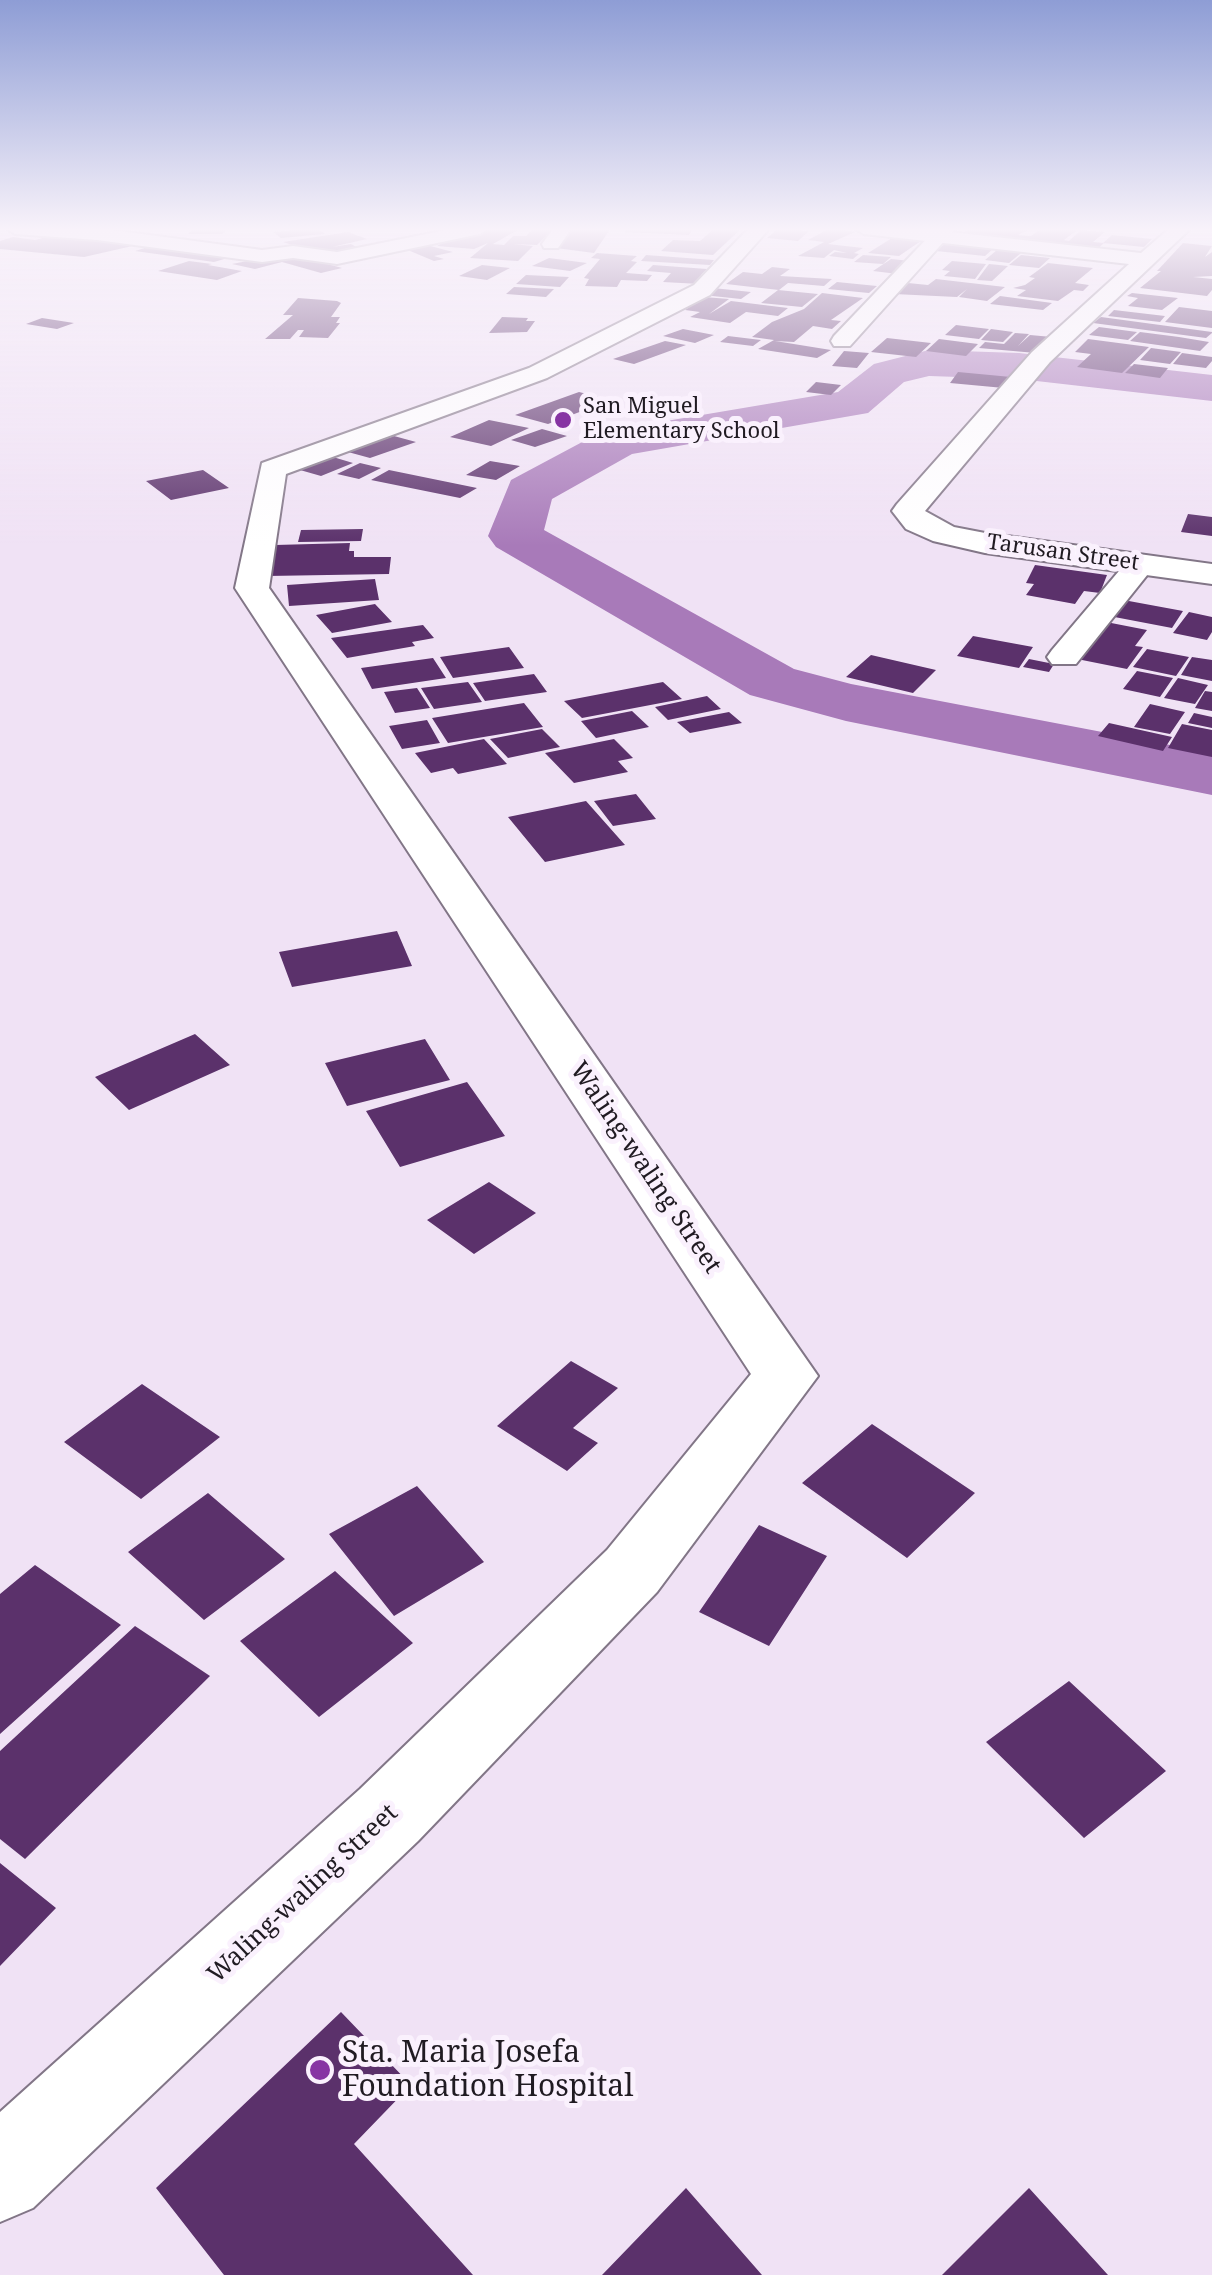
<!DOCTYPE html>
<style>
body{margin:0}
canvas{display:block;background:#f0e2f5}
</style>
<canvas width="1212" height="2275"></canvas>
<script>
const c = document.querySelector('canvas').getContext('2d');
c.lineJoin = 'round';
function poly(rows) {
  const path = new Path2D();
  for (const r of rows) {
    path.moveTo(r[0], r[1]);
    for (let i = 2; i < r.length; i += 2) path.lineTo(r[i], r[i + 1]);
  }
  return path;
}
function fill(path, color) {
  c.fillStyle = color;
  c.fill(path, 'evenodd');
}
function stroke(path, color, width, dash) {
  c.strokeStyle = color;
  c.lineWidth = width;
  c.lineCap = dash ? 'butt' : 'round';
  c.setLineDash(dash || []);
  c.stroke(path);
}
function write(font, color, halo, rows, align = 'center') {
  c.font = font + ' "Noto Serif",serif';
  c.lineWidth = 10;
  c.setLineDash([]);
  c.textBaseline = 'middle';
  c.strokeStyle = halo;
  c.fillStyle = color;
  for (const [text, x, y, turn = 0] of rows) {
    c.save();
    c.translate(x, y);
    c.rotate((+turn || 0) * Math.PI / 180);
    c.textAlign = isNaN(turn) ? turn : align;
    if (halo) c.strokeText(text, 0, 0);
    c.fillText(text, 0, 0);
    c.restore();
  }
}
fill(poly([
 [929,350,1019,353,1212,375,1212,401,1019,379,929,376,904,382,868,413,632,454,552,499,544,530,794,669,851,684,1212,753,1212,795,846,721,750,695,496,547,488,536,511,480,601,432,838,392,874,364,929,350]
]), '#a87ab9');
fill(poly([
 [194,228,229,228,222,234,188,234],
 [317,228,325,234,281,238,273,232],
 [487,228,521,228,493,244,504,245,513,236,526,236,533,229,552,230,537,245,513,244,533,246,518,261,470,258,488,243,474,249,437,246,459,234,471,235],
 [571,228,611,228,594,253,556,248],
 [628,228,693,228,689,235,624,232],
 [715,228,742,228,713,255,661,251,673,240,700,241],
 [830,228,855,232,828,244,863,248,854,253,859,254,853,259,829,256,835,252,847,253,834,250,824,258,798,256,824,242,808,240],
 [971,228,1032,228,1018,235,1031,236,1043,228,1077,230,1064,240,1069,241,1081,230,1105,232,1093,242,1104,243,1094,252,958,236],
 [778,229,809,231,798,241,767,238],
 [348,232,367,239,332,247,351,244,362,250,322,255,283,242],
 [57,234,137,245,84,257,0,249,0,241,13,237,35,240],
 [1112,235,1152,239,1144,247,1103,243],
 [892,238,921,241,899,256,868,253],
 [946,243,994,248,985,256,936,251],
 [1183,243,1212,246,1205,257,1212,252,1212,276,1193,277,1212,279,1212,290,1207,296,1140,288,1161,271,1157,271],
 [423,244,453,252,434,256,444,259,434,261,403,248],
 [154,245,231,257,214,262,135,251],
 [997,250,1021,253,1009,263,985,260],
 [288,253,342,268,321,273,282,262,255,269,232,264],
 [597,253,637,256,631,261,637,262,626,273,652,275,647,281,621,280,617,287,585,286,589,279,584,278,600,259,591,258],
 [646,255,714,260,710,265,641,261],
 [863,255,891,257,883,264,854,262],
 [1021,255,1050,258,1039,268,1009,265],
 [549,258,587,263,570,271,532,266],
 [891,259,911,261,898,274,873,271],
 [189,261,212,264,208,265,242,271,217,280,158,271],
 [952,261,986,264,975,279,944,276,950,271,942,270],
 [1048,263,1093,268,1075,283,1089,285,1083,291,1074,290,1058,301,1017,296,1026,290,1013,288,1025,285,1035,278,1029,277],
 [989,264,999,265,1008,266,992,281,977,280],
 [482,265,510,268,487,280,459,276],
 [653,265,707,269,701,275,706,276,700,284,663,282,671,273,647,271],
 [772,267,790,269,780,276,832,279,824,286,788,283,779,290,726,284,743,272,762,274],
 [526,275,569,277,560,287,516,284],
 [936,279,1005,287,987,301,959,297,967,289,957,297,894,294,908,283,928,285],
 [837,282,877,286,869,293,828,289],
 [514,287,554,289,546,297,506,294],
 [713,288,751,292,741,299,703,295],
 [778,290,818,294,802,307,761,303],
 [822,293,863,298,831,320,841,321,832,329,813,326,794,342,775,341,831,350,817,358,758,349,774,340,752,337,772,322,804,309],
 [1132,293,1178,298,1162,310,1128,306,1138,298,1127,296],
 [1000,296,1052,303,1043,310,990,304],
 [704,297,729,299,709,314,731,301,788,308,778,316,746,312,730,323,690,317,700,312,685,310],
 [298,298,337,301,341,303,331,317,340,317,336,323,340,323,328,338,299,337,304,330,298,330,290,339,265,339,293,315,283,315],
 [1179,307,1212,311,1212,328,1165,322],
 [1114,310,1165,316,1160,322,1108,316],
 [502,317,528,318,526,321,535,321,527,332,489,333],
 [1101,317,1212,332,1212,333,1206,338,1093,323],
 [42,318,74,323,57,329,26,324],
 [956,325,989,329,979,339,945,335],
 [1099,327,1137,332,1128,340,1089,335],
 [683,329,714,335,695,343,663,336],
 [991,329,1013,332,1003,342,981,340],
 [1140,332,1179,337,1209,342,1200,351,1130,341],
 [1015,333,1029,334,1018,346,1030,335,1052,337,1036,353,979,348,985,342,1004,344],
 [728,336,761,340,753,346,720,342],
 [887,338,931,343,916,357,871,352],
 [939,339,978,344,966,356,926,351],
 [1088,339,1149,347,1122,373,1077,367,1091,354,1075,352],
 [665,341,686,345,634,364,613,359],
 [1151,348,1181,352,1170,364,1140,360],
 [844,351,869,353,857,368,832,366],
 [1182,353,1212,357,1212,361,1206,368,1173,364],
 [1134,364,1168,368,1160,378,1125,373],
 [958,372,1011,377,1004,388,950,383],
 [816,382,841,385,831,395,806,392],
 [579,392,611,400,548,424,515,415],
 [489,420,529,428,491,446,450,437],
 [542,429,567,436,535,447,511,440],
 [394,436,416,442,370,458,348,452],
 [333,457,353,463,321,476,300,470],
 [490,461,520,466,496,480,466,475],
 [360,463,381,468,359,479,337,474],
 [203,470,229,488,171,500,146,481],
 [389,470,477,488,460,498,371,480],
 [1188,514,1212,517,1212,536,1181,532],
 [363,529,361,541,298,542,301,530],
 [350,543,349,551,354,551,354,557,391,557,389,574,267,576,275,545],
 [1035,565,1107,575,1100,593,1084,591,1075,604,1026,595,1034,584,1026,583],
 [375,579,379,600,289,606,287,585],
 [1118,599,1183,611,1172,628,1104,615],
 [375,604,392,622,332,633,316,615],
 [1189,612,1212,617,1212,632,1207,640,1173,633],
 [1101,621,1147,630,1135,646,1143,647,1127,669,1072,658],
 [423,625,434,638,412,642,415,646,347,658,331,638],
 [973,636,1033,647,1019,668,957,656],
 [509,647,524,668,453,678,440,657],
 [1147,649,1189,657,1176,676,1133,667],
 [871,655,936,670,913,693,846,677],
 [1192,657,1212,660,1212,681,1181,675],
 [433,658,446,678,372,689,361,668],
 [1029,659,1054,664,1049,672,1023,667],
 [1137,671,1173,678,1160,697,1123,689],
 [534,674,547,692,485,701,473,683],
 [1178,678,1208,685,1195,704,1164,698],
 [468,682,482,702,434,709,421,688],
 [663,682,682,699,582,718,564,701],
 [417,688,430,708,395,713,384,692],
 [1205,691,1212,692,1212,711,1195,708],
 [707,696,721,709,668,720,655,707],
 [524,703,543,727,448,743,432,718],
 [1150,704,1185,712,1170,734,1134,727],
 [632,711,649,727,596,738,581,721],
 [729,712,742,723,690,733,677,722],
 [1194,713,1212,717,1212,728,1188,723],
 [427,720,440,743,402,749,389,726],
 [1109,723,1172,737,1163,751,1098,736],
 [1182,724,1212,730,1212,757,1168,748],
 [542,729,560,747,508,758,490,739],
 [484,739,507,764,458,774,453,768,431,773,415,753],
 [614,739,633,758,618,761,628,772,574,783,545,753],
 [636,794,656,819,613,826,594,801],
 [586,801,625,845,545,862,508,817],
 [397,931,412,966,292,987,279,952],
 [195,1034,230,1065,129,1110,95,1077],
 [425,1039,450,1080,347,1106,325,1063],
 [467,1082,505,1136,400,1167,366,1111],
 [489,1182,536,1213,474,1254,427,1220],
 [571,1361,618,1388,573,1428,598,1443,567,1471,497,1426],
 [142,1384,220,1437,141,1499,64,1442],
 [872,1424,975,1493,907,1558,802,1483],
 [417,1486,484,1562,394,1616,329,1534],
 [208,1493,285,1559,204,1620,128,1552],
 [759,1525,827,1556,769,1646,699,1612],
 [35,1565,121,1625,0,1734,0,1594],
 [335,1571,413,1643,319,1717,240,1641],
 [135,1626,210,1676,25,1859,0,1839,0,1751],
 [1069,1681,1166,1771,1084,1838,986,1742],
 [0,1863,56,1908,0,1966],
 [341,2012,411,2085,354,2144,473,2275,224,2275,156,2188],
 [686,2188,762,2275,602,2275],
 [1029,2188,1108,2275,942,2275]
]), '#5b316b');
const street = poly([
 [6,228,97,228,262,250,293,246,337,252,456,228,489,228,480,234,337,264,293,258,262,262,97,240,15,234,6,228],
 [554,228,572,228,558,248,544,248,542,244,554,228],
 [937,228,956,228,850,346,834,346,831,341,834,336,937,228],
 [1141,555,1152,558,1156,564,1076,664,1052,664,1047,657,1052,650,1130,558,1141,555]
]);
const secondary = poly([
 [749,228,770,228,710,295,547,378,286,474,269,588,818,1376,657,1592,418,1841,33,2208,0,2222,0,2112,360,1789,607,1550,751,1374,235,588,262,463,529,368,694,285,749,228],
 [854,228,914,228,1141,253,1170,228,1191,228,1050,362,925,511,954,527,985,533,1212,564,1212,584,985,553,933,541,906,529,892,511,897,504,1032,352,1129,264,864,234,854,228]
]);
stroke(street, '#827687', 4);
stroke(secondary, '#827687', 4);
fill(street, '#fff');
fill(secondary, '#fff');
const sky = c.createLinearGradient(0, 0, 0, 546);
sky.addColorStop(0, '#8e9dd5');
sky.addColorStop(0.42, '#f8f2fa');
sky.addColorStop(1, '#f8f2fa00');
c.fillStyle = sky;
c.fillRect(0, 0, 1212, 546);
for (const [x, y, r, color] of [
 [563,420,10,"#8734a3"],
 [320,2070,12,"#8734a3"]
]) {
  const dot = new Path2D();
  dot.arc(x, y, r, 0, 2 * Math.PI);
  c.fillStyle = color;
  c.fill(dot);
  stroke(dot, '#faf1fd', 4);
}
write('22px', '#201b22', '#faf1fd', [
 ["San Miguel",583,407],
 ["Elementary School",583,432]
], 'left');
write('22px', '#201b22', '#faf1fd', [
 ["Tarusan Street",1063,553,8]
]);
write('25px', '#201b22', '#faf1fd', [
 ["Waling-waling Street",645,1168,56],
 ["Waling-waling Street",303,1894,-43]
]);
write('30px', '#201b22', '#faf1fd', [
 ["Sta. Maria Josefa",342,2053],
 ["Foundation Hospital",342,2087]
], 'left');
</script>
